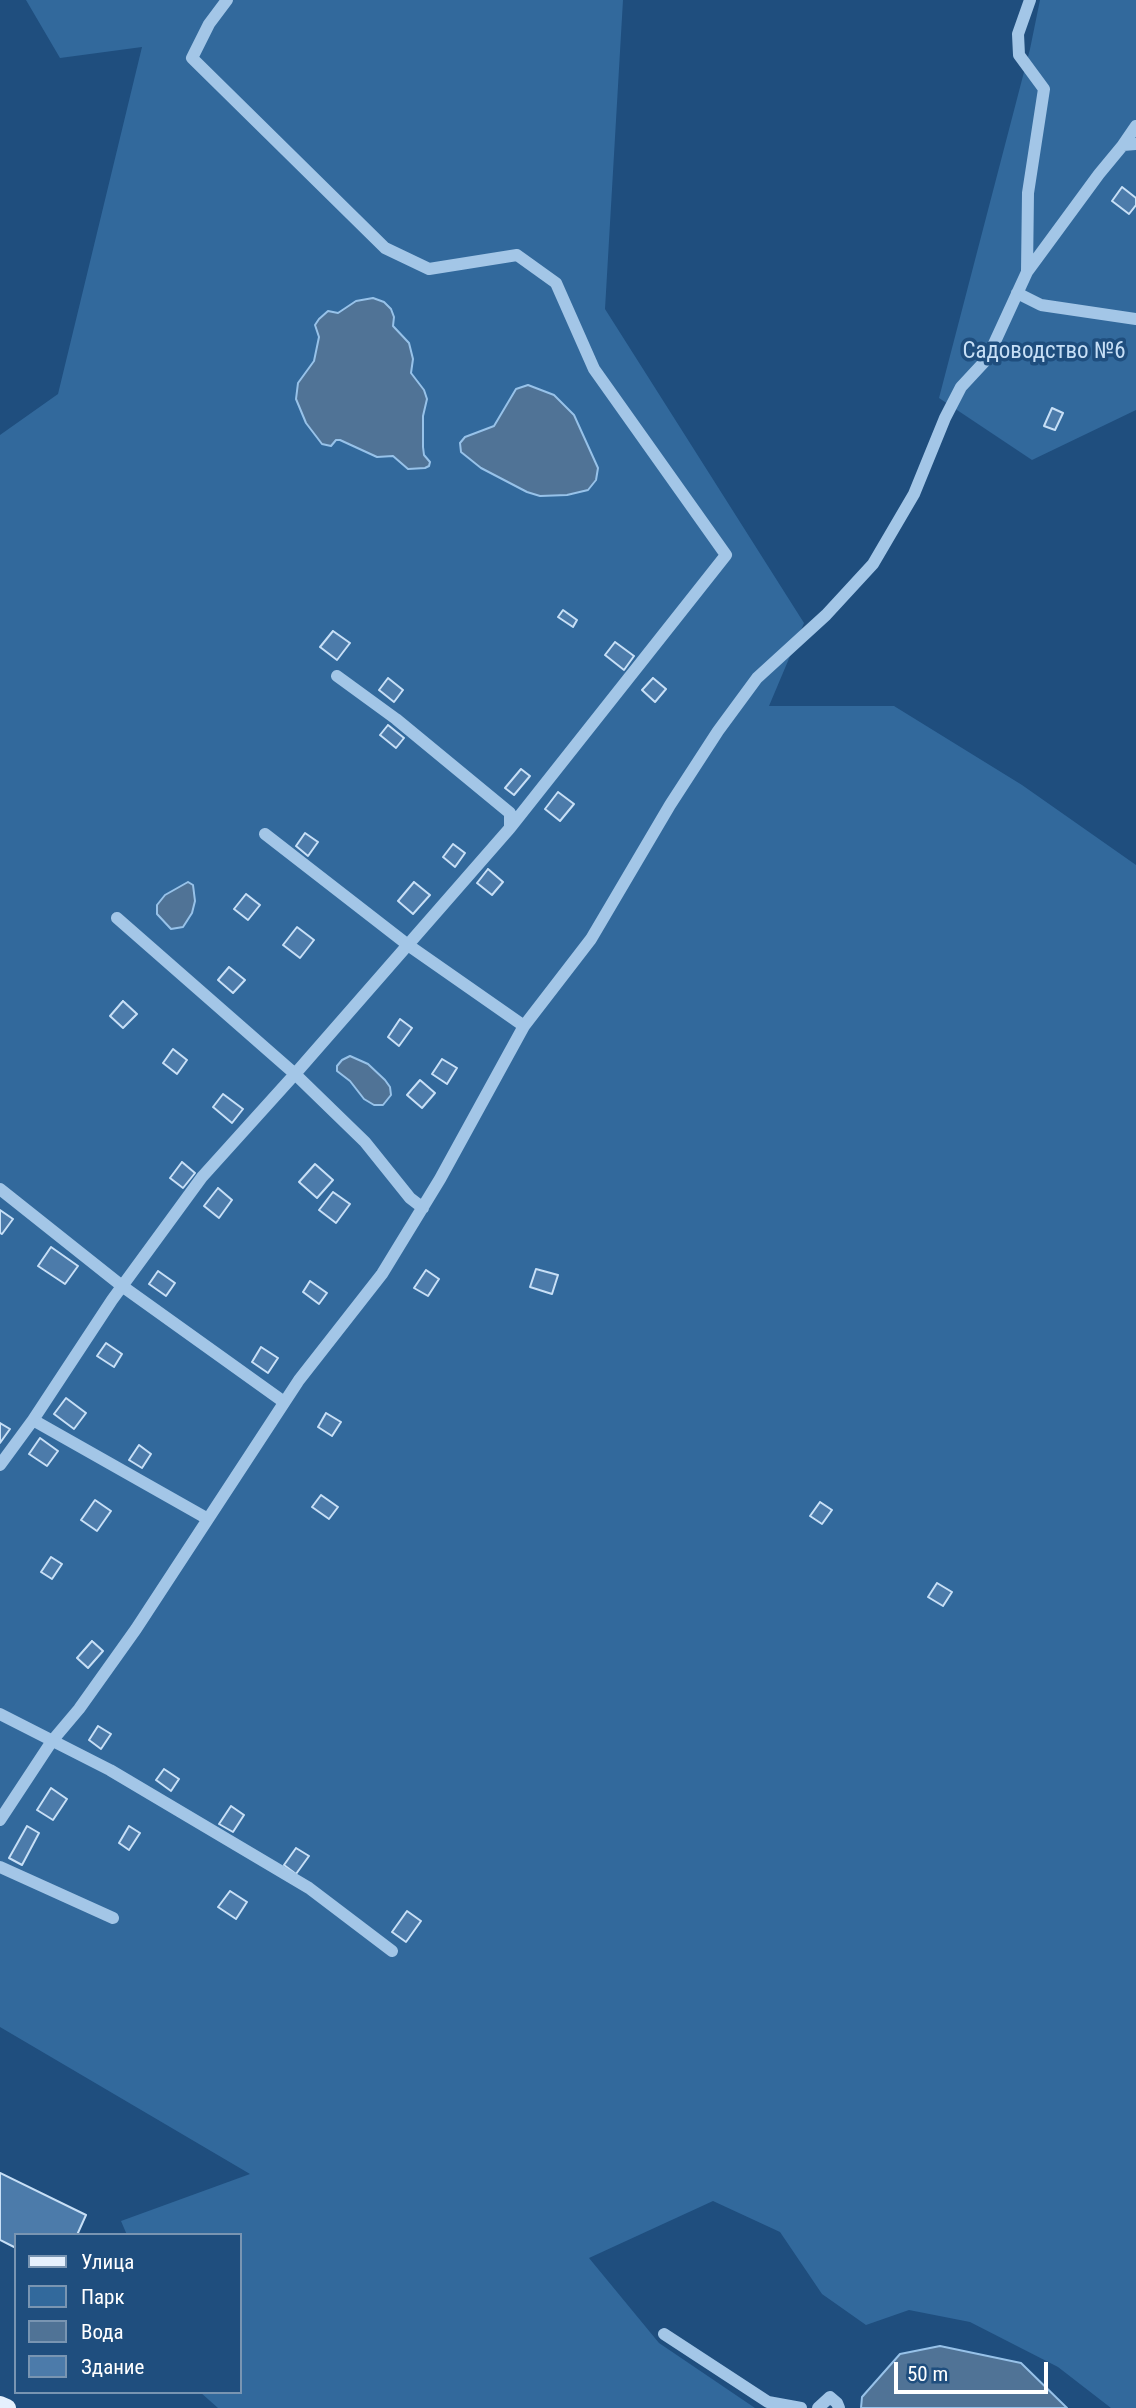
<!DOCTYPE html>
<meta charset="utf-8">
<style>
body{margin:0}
#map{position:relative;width:1136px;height:2408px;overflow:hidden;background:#1f4e7e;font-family:"Roboto Condensed",sans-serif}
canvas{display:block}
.legend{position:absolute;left:14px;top:2233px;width:228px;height:161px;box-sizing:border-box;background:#1f4e7e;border:2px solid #7995b2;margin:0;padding:9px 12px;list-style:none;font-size:21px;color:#fff}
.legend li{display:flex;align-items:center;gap:14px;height:35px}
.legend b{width:35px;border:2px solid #7995b2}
.scale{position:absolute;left:894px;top:2362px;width:154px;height:32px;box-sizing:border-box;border:4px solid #fff;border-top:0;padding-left:9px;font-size:21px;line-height:24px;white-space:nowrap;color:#fff;-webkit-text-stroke:5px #1f4e7e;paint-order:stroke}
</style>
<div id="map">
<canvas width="1136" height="2408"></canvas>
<ul class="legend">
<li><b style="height:9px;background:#e5f0fd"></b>Улица</li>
<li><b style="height:19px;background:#32699c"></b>Парк</li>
<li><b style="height:19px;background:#507396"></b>Вода</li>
<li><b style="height:19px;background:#4c7baa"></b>Здание</li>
</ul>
<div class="scale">50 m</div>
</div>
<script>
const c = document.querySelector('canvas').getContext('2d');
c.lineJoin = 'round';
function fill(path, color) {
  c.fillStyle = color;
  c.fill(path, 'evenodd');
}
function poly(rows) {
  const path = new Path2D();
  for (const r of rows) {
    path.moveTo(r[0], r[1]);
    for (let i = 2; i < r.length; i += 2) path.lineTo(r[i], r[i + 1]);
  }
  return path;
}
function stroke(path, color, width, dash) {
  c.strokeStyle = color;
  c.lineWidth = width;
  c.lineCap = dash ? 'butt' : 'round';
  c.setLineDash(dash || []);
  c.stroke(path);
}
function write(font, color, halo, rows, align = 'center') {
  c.font = font + ' "Roboto Condensed",sans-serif';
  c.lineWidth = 7;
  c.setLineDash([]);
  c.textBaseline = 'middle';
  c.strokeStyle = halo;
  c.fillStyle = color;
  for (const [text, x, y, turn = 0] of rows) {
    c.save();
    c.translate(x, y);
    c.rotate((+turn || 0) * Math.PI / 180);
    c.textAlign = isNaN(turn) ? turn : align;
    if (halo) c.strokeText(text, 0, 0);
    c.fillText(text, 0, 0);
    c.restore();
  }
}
fill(poly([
 [26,0,623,0,605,309,804,623,769,706,894,706,1022,785,1136,865,1136,2408,1111,2408,1058,2367,970,2322,909,2310,866,2325,822,2294,780,2232,713,2201,589,2258,659,2343,755,2408,218,2408,200,2392,240,2392,240,2235,127,2235,121,2221,250,2174,0,2027,0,435,58,394,142,47,60,58],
 [1040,0,1136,0,1136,410,1032,460,939,398,1030,49]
]), '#32699c');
const water = poly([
 [373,298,384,302,391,309,394,317,393,326,409,343,413,359,411,373,424,390,427,399,423,416,423,447,424,455,430,462,429,466,425,468,408,469,393,456,377,457,340,440,336,440,331,446,322,444,306,423,296,399,298,383,314,361,319,337,315,325,319,319,328,311,338,313,356,301,373,298],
 [528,385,554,395,574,415,598,468,596,480,588,490,567,495,540,496,527,492,481,468,461,452,460,443,465,437,494,426,516,389,528,385],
 [188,882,193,885,195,901,192,913,183,927,171,929,157,914,157,905,165,895,188,882],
 [350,1056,368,1064,385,1080,390,1087,391,1095,383,1105,374,1105,364,1099,350,1081,337,1071,337,1066,342,1060,350,1056],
 [940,2346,1021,2363,1067,2408,861,2408,862,2397,900,2354,940,2346]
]);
fill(water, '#507396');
stroke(water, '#97c2e9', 2);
const building = poly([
 [1122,187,1136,198,1136,205,1129,214,1112,201,1122,187],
 [1052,408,1063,413,1055,430,1044,426,1052,408],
 [563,610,577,620,573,627,558,617,563,610],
 [333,631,350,643,337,660,320,647,333,631],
 [615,642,634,656,624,670,605,655,615,642],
 [388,678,403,690,394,702,379,690,388,678],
 [653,678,666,689,655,702,642,690,653,678],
 [388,725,404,738,396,748,380,735,388,725],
 [521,769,530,776,514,795,505,788,521,769],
 [558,792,574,804,560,821,545,809,558,792],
 [305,833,318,842,308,856,296,846,305,833],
 [453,844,465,853,455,867,443,857,453,844],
 [488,869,503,882,492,895,477,883,488,869],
 [414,882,430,895,413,914,398,901,414,882],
 [246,894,260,905,248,920,234,909,246,894],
 [297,927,314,940,300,958,283,945,297,927],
 [229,967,245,980,233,993,218,980,229,967],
 [123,1001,137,1014,123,1028,110,1016,123,1001],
 [400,1019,412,1028,399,1046,388,1037,400,1019],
 [173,1049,187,1060,177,1074,163,1063,173,1049],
 [442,1059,457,1068,447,1084,432,1074,442,1059],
 [420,1080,435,1093,422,1108,407,1095,420,1080],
 [223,1094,243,1109,232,1123,213,1107,223,1094],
 [182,1162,195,1173,183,1188,170,1178,182,1162],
 [315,1164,333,1180,317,1198,299,1182,315,1164],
 [218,1188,232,1200,219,1218,204,1206,218,1188],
 [333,1192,350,1204,336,1223,319,1210,333,1192],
 [0,1210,13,1219,2,1234,0,1233,0,1210],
 [51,1247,78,1266,65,1284,38,1266,51,1247],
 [536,1269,558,1275,552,1294,530,1287,536,1269],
 [426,1270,439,1279,428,1296,414,1288,426,1270],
 [158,1271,175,1283,166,1296,149,1284,158,1271],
 [310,1281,327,1293,319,1304,303,1292,310,1281],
 [106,1343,122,1354,114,1367,97,1356,106,1343],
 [261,1347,278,1358,268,1373,252,1362,261,1347],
 [66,1398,86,1413,74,1429,54,1414,66,1398],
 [326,1413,341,1422,332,1436,318,1427,326,1413],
 [0,1423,10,1429,0,1443,0,1423],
 [40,1438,58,1451,47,1466,29,1454,40,1438],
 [139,1445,151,1454,142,1468,129,1460,139,1445],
 [321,1495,338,1507,329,1519,312,1507,321,1495],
 [95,1500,111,1511,97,1531,81,1520,95,1500],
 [820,1502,832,1510,822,1524,810,1516,820,1502],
 [51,1557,62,1564,52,1579,41,1572,51,1557],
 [937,1583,952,1592,943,1606,928,1597,937,1583],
 [92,1641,103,1651,88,1668,77,1658,92,1641],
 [98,1726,111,1734,101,1749,89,1740,98,1726],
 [164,1769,179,1779,171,1791,156,1780,164,1769],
 [51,1788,67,1799,53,1820,37,1810,51,1788],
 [231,1806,244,1815,233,1832,219,1824,231,1806],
 [27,1826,39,1833,22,1865,9,1858,27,1826],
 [129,1826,140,1833,129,1850,119,1843,129,1826],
 [296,1848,309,1856,296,1874,284,1865,296,1848],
 [230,1891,247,1902,236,1919,218,1907,230,1891],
 [407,1911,421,1921,406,1942,392,1932,407,1911],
 [0,2173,86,2215,77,2235,16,2235,16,2248,0,2240,0,2173]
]);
fill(building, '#4c7baa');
stroke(building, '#c7dff6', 2);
stroke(poly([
 [227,0,209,24,192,58,385,248,429,269,517,255,556,283,594,369,726,555,510,828],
 [1123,145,1136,126],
 [1027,271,1028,193,1044,89,1019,55,1018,34,1030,0],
 [1017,293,1041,305,1136,319],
 [265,834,408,945,524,1026],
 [117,918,295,1074,510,828,510,813,396,719,337,676],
 [0,1189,122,1286,284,1402],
 [33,1420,112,1300,202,1177,295,1074,365,1142,410,1198,423,1208],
 [0,1465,33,1420,208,1519],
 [0,1714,110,1770,309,1888,392,1951],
 [0,1820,52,1741,79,1709,136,1629,299,1380,382,1274,440,1179,524,1026,591,939,670,805,718,731,757,678,826,615,873,564,914,494,945,418,961,387,987,359,1027,272,1099,174,1123,145,1136,144],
 [0,1867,113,1918],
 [664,2334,768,2402,801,2408],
 [818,2408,830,2397,837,2403,839,2408]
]), '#a3c6e7', 12);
stroke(poly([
 [0,2405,7,2408]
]), '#e5f0fd', 18);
write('23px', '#c7dff6', '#1f4e7e', [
 ["Садоводство №6",1044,352]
]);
</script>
